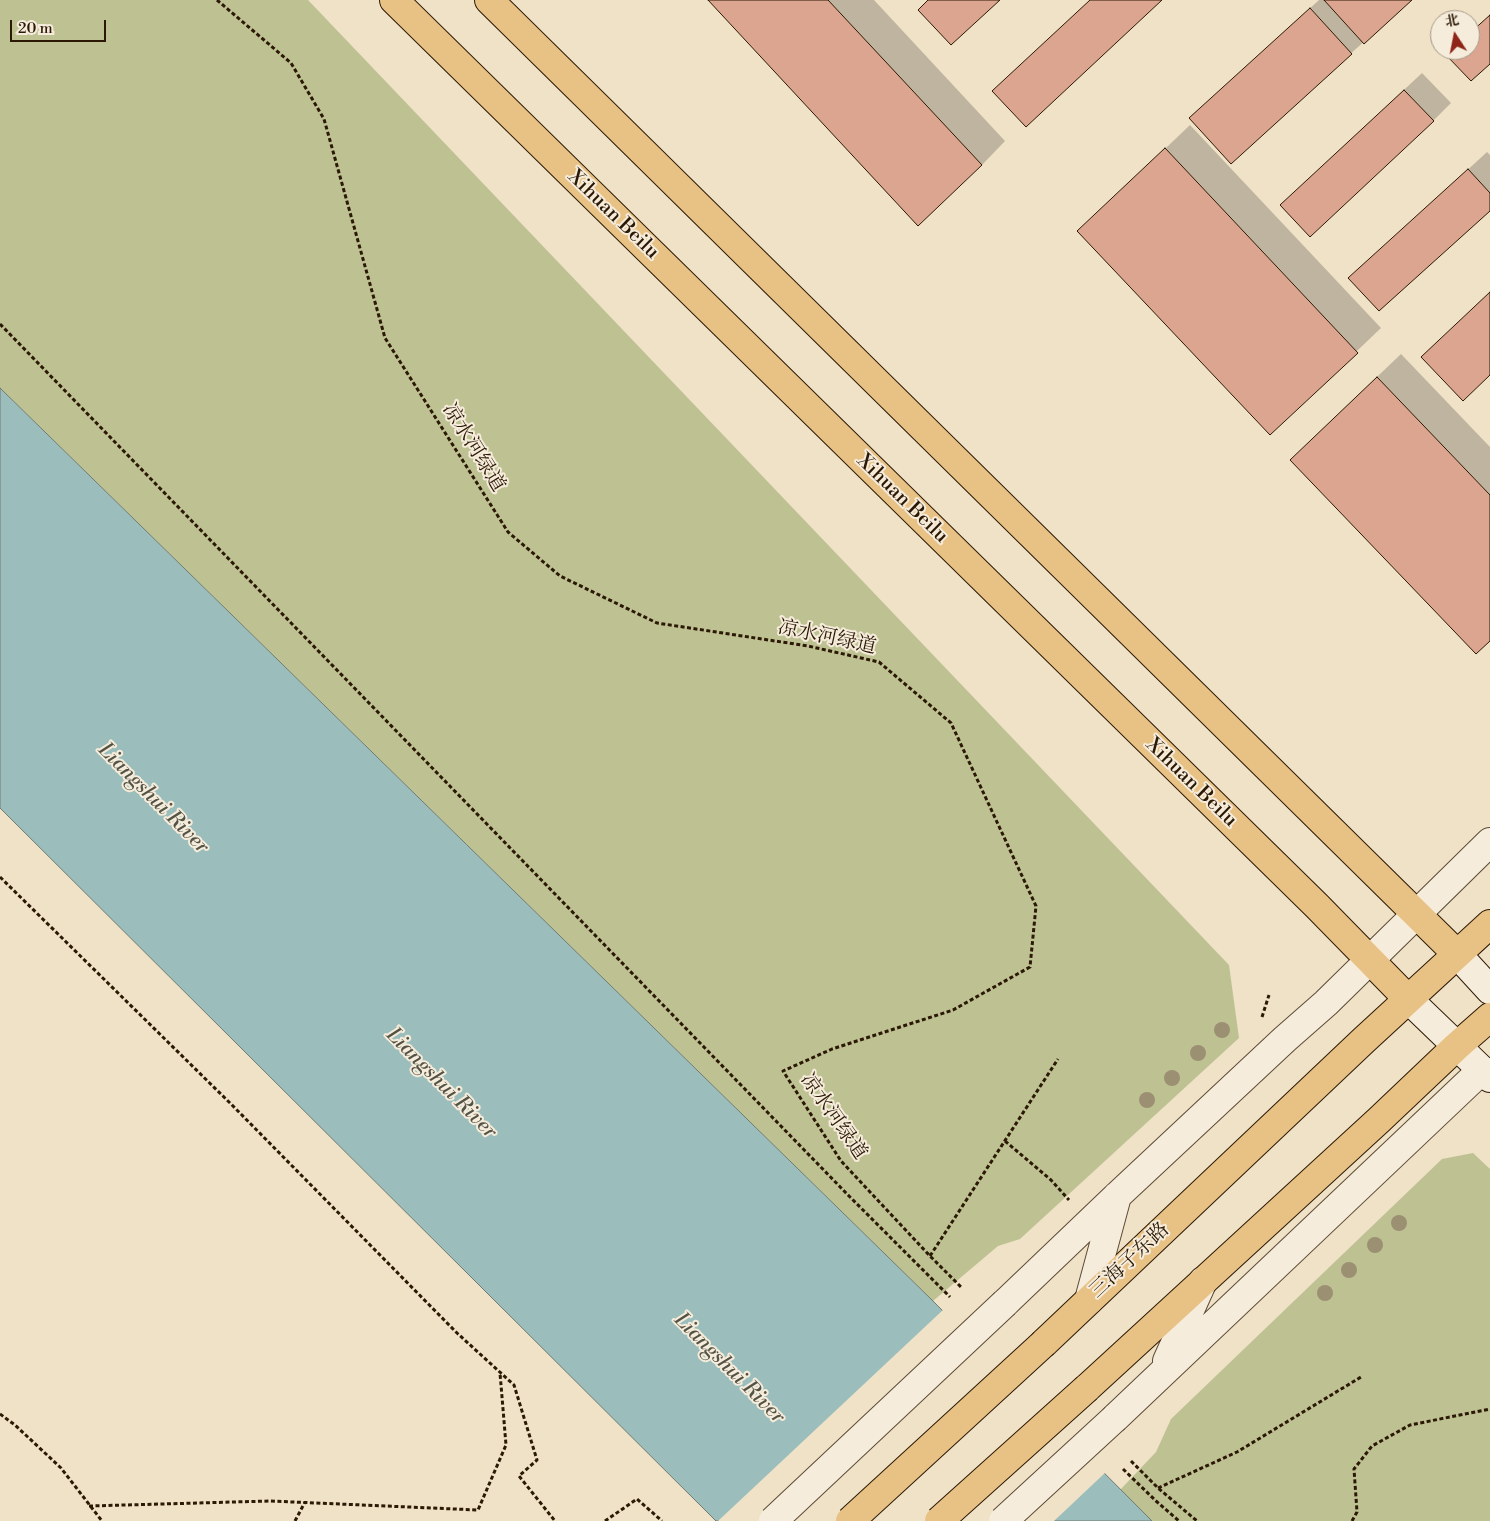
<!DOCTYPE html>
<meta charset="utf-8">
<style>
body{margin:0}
#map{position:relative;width:1490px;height:1521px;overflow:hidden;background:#efe2c7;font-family:"Libre Bodoni","Noto Serif SC",serif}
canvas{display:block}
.north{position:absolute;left:1430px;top:10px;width:50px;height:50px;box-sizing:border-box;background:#f5ecdb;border:1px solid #a59885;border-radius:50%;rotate:349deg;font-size:14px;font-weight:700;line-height:20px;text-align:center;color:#2c1905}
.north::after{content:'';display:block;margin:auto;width:18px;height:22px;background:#8f2418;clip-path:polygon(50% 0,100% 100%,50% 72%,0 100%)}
.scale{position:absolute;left:10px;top:20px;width:96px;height:22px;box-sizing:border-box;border:2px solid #2c1905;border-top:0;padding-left:6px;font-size:15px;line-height:18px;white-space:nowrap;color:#2c1905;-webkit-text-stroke:4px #f5ecdb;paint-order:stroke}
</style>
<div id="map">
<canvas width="1490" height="1521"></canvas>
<div class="north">北</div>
<div class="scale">20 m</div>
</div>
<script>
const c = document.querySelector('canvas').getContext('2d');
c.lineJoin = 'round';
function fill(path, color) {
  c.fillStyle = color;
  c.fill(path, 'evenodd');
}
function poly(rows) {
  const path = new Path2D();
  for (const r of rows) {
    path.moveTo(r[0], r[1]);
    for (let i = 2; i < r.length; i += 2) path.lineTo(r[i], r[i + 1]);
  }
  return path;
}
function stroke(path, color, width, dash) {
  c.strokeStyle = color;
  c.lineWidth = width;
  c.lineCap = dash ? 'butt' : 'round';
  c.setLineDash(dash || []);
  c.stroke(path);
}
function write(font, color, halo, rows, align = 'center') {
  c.font = font + ' "Libre Bodoni","Noto Serif SC",serif';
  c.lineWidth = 4;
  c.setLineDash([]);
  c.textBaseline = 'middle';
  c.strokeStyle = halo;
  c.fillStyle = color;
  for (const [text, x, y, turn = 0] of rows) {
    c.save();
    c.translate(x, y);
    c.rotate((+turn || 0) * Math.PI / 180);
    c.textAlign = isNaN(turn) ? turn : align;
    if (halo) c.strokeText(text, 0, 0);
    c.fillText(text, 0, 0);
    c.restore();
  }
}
fill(poly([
 [0,0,308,0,1229,965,1239,1038,1020,1239,998,1246,933,1301,0,388],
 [1473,1153,1490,1169,1490,1521,1152,1521,1120,1490,1156,1452,1171,1419,1442,1159]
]), '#bec292');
const water = poly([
 [0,388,933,1301,1152,1521,716,1521,0,808,0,388]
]);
fill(water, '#9bbdbb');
stroke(water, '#6f7b72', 1);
fill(poly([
 [944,1309,1106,1472,1054,1521,718,1521]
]), '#efe2c7');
fill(poly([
 [710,0,874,0,1005,141,982,165],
 [1319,0,1410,0,1231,162,1190,118],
 [1422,73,1451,103,1433,121,1300,187],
 [1190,125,1381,328,1270,434,1079,231],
 [1487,152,1490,155,1490,209,1350,278],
 [1401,354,1490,447,1490,639,1315,436]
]), '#0003');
const building = poly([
 [708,0,828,0,982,165,918,226,708,0],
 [928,0,1000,0,951,45,918,10,928,0],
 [1090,0,1162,0,1026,127,992,91,1090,0],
 [1324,0,1412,0,1364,44,1324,0],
 [1310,8,1352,54,1231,164,1189,118,1310,8],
 [1490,15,1490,64,1471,81,1446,55,1452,50,1470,50,1470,33,1490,15],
 [1404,90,1434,121,1310,237,1280,205,1404,90],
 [1165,148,1358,353,1270,435,1077,231,1165,148],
 [1468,169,1490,193,1490,211,1379,311,1348,278,1468,169],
 [1490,292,1490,375,1463,401,1421,357,1490,292],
 [1377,377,1490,495,1490,641,1476,654,1290,460,1377,377]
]);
fill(building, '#dca58f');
stroke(building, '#2c1905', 1);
const street = poly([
 [1089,1300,1117,1196],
 [1005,1303,1117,1196,1285,1039,1326,1003,1490,842],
 [1167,1361,1203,1281],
 [1115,1418,1482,1070]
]);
const secondary = poly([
 [1457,954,1490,990],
 [1408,999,1490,1078]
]);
const primary = poly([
 [394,0,1317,906,1408,999],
 [489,0,1457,954],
 [1044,1343,1364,1040,1490,924],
 [1087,1388,1379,1120,1457,1046,1490,1017]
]);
stroke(street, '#5d4b36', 30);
stroke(secondary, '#2c1905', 30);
stroke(primary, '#2c1905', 30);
stroke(poly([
 [217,0,291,63,324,119,385,338,508,532,560,576,657,623,808,646,879,662,951,723,1036,906,1030,967,953,1010,832,1049,783,1071,841,1161,930,1256,961,1287],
 [0,324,849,1196,950,1297],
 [0,877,231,1104,457,1333,514,1385,537,1460,519,1476,555,1521],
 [1262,1017,1269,995],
 [1005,1141,1051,1180,1069,1200],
 [930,1256,1058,1059],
 [0,1414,15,1425,61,1468,102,1521],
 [1131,1461,1158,1488,1197,1521],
 [1123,1469,1156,1501,1179,1521],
 [1158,1488,1237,1452,1361,1377],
 [89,1506,270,1501,478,1510,506,1445,500,1373],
 [295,1521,305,1502],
 [605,1521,637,1499,662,1521],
 [1352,1521,1357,1512,1354,1469,1372,1446,1410,1425,1490,1409]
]), '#2c1905', 3, [4, 2.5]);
stroke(street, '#f5ecdb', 28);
stroke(secondary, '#f5ecdb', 28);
stroke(primary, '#e8c184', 28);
const streetBridge = poly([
 [773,1521,1005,1303],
 [1003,1521,1115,1418]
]);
const primaryBridge = poly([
 [850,1521,1044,1343],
 [939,1521,1087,1388]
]);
stroke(streetBridge, '#5d4b36', 30, []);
stroke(primaryBridge, '#2c1905', 30, []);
stroke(streetBridge, '#f5ecdb', 28);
stroke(primaryBridge, '#e8c184', 28);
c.fillStyle = '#9c9073';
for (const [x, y] of [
 [1222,1030],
 [1198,1053],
 [1172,1078],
 [1147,1100],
 [1399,1223],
 [1375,1245],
 [1349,1270],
 [1325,1293]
]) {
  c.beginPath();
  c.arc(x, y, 8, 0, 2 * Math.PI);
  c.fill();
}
write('20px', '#2c1905', '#f5ecdb', [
 ["Xihuan Beilu",613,215,44],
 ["凉水河绿道",473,448,58],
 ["Xihuan Beilu",902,499,44],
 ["凉水河绿道",827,638,12],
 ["Xihuan Beilu",1191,783,44],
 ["凉水河绿道",833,1117,55],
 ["三海子东路",1130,1261,-43]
]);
write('italic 21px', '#535245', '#f5ecdb', [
 ["Liangshui River",153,799,45],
 ["Liangshui River",441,1084,45],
 ["Liangshui River",729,1369,45]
]);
</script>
